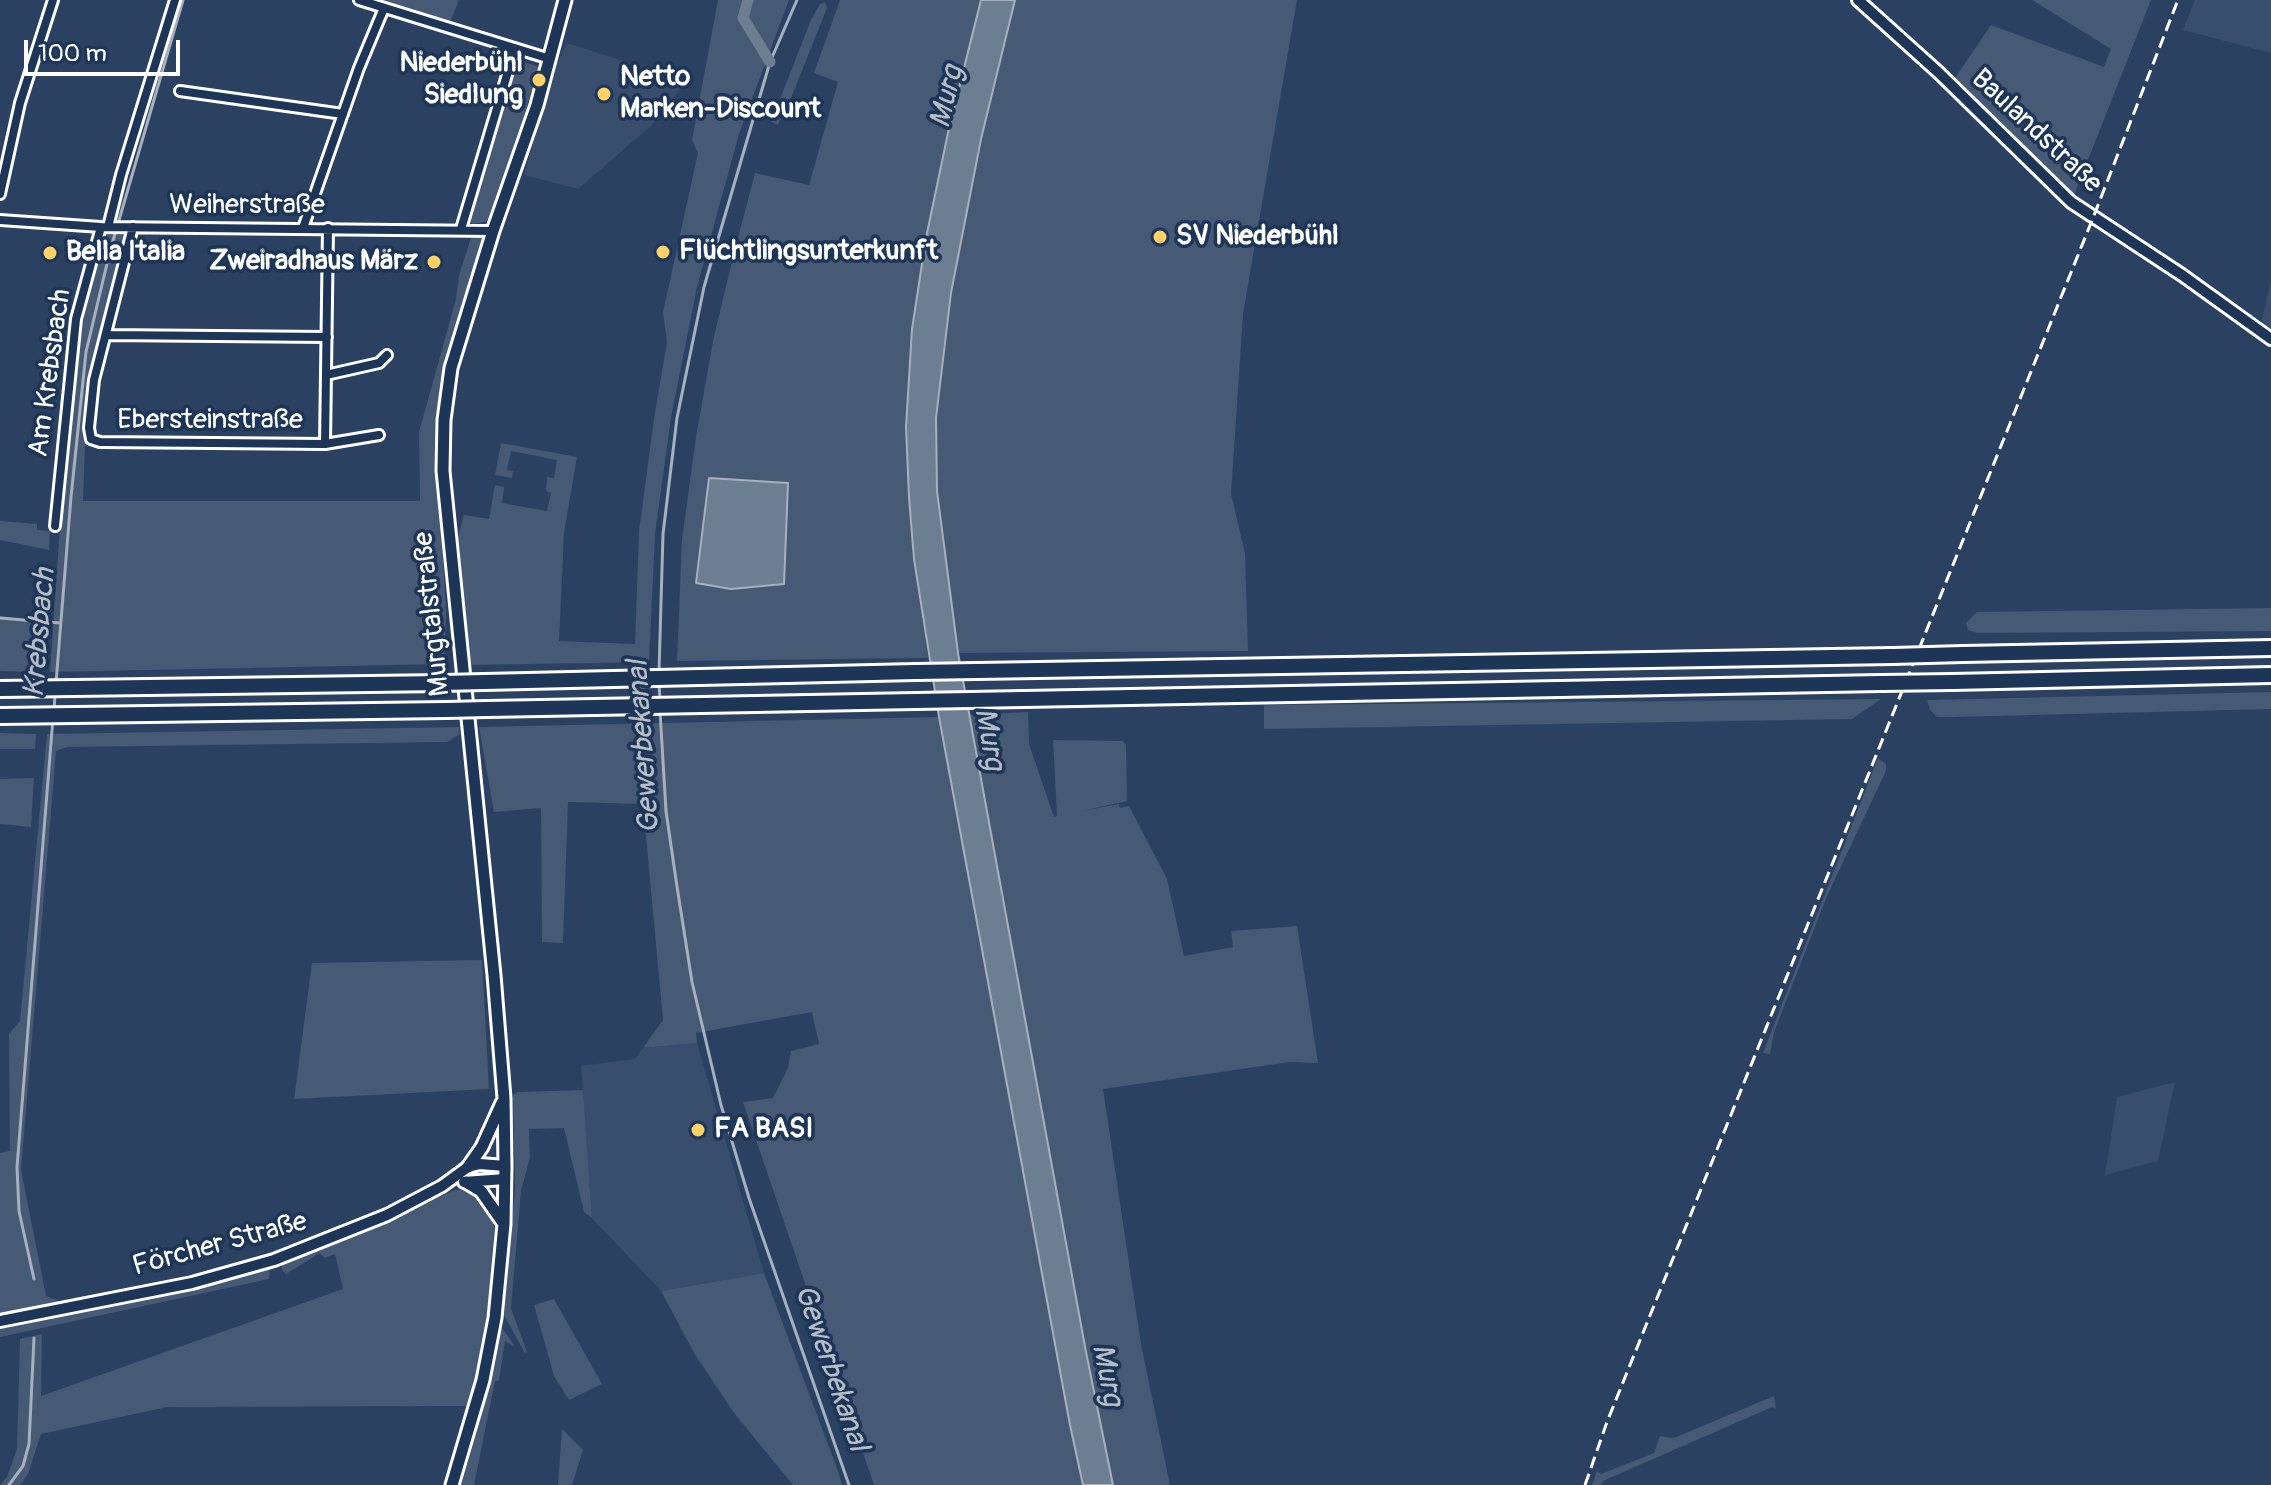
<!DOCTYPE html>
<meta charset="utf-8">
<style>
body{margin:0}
#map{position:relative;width:2271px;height:1485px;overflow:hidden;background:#2a4161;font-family:Pangolin,sans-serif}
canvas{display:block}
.scale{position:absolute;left:24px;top:40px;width:156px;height:36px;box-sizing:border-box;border:4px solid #fff;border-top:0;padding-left:10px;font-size:24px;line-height:28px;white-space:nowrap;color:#fff;-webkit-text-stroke:6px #1d3557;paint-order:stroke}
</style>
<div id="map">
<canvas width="2271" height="1485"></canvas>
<div class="scale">100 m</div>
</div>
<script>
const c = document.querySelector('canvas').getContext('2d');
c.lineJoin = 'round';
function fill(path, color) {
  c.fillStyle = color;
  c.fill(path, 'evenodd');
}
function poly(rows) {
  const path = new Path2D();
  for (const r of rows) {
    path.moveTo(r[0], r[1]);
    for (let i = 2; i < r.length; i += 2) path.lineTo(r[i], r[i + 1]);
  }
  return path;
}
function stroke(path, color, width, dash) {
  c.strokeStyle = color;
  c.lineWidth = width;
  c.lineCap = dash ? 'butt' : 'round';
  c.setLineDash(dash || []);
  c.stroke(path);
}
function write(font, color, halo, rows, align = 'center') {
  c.font = font + ' Pangolin,sans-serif';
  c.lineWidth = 7;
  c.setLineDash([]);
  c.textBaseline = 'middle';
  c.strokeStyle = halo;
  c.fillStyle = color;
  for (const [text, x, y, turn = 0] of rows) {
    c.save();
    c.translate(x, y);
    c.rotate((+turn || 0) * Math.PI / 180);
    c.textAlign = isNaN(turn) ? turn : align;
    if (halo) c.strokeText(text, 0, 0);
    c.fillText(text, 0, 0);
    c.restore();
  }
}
fill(poly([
 [2195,0,2271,0,2271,53,2183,30],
 [567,43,687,81,651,126,578,189,524,175,556,65],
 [2271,279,2271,332,2261,324],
 [697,1043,764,1273,661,1291,592,1218,581,1066,635,1059,643,1048],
 [2175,1082,2158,1161,2105,1175,2117,1097]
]), '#394e6c');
fill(poly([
 [376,0,459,0,450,22],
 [718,0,789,0,739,134,697,287,671,418,655,534,649,662,470,665,458,537,464,515,489,519,495,485,504,487,502,503,547,511,551,493,546,491,547,477,554,478,557,460,511,451,507,470,513,471,512,478,495,475,501,443,577,457,564,533,559,641,635,644,639,531,655,412,667,342,663,312,698,153,692,140],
 [840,0,981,0,949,128,912,329,908,378,909,497,914,559,928,658,677,661,682,539,696,437,713,341,733,257,755,173,809,185,838,82,814,73],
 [1015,0,1297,0,1243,314,1231,494,1245,553,1248,651,958,653,937,491,936,418,942,353,961,231,1002,46],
 [2032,0,2151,0,2073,198,2033,165,1955,78,1991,25,2104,67,2111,49],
 [825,2,827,8,789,103,786,102,778,125,771,122,811,20,820,4],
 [518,60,539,67,493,216,485,222,472,224,469,216],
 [107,235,124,235,87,390,83,501,420,501,419,432,456,299,459,275,471,238,473,235,482,237,484,248,439,427,437,458,446,612,444,664,50,672,60,527,78,347,87,301],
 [0,521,37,524,37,530,50,531,49,550,0,540],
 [2271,608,2271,631,1977,633,1968,630,1966,623,1977,612],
 [0,616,45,621,43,672,0,671],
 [2271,692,2271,709,1955,717,1937,717,1930,710,1927,700],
 [1881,699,1852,719,1264,729,1264,705],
 [1028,712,1029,744,1054,817,1057,816,1053,740,1123,741,1126,745,1127,801,1082,811,1119,804,1120,808,1129,806,1167,879,1184,956,1233,947,1231,931,1297,926,1318,1063,1290,1062,1103,1089,1141,1344,1170,1485,1113,1485,1086,1352,970,715],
 [939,717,1070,1425,1083,1485,874,1485,743,1102,773,1098,788,1068,791,1051,819,1044,812,1012,696,1033,697,1043,643,1048,663,1020,643,804,568,802,563,943,542,942,541,808,494,812,479,727],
 [459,727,460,734,447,742,67,747,56,751,21,1170,46,1296,57,1300,56,1304,0,1316,0,1153,10,1151,9,1034,20,1021,47,734],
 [0,733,36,734,35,749,0,749],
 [1878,758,1886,764,1886,771,1827,896,1774,1032,1770,1054,1763,1053],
 [34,778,31,827,0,824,0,779],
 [482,960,489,1089,294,1099,312,963],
 [583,1090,592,1218,584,1212,564,1128,529,1129,530,1157,521,1191,511,1308,527,1352,525,1353,504,1315,515,1189,513,1095,518,1092],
 [455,1190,467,1190,481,1199,495,1220,484,1355,469,1406,167,1407,41,1434,28,1474,20,1485,0,1485,7,1477,17,1449,20,1339,42,1334,41,1396,343,1289,335,1254,325,1258,320,1253,286,1274,282,1270,282,1266,284,1262],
 [266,1268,270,1271,269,1279,0,1337,0,1327,184,1290],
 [764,1273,838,1471,842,1485,793,1485,734,1413,694,1353,661,1291],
 [554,1299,602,1384,569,1400,554,1376,534,1305],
 [503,1329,515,1347,505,1341,499,1381,495,1381,474,1485,458,1485,468,1463,491,1379,500,1330],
 [1774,1396,1776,1409,1772,1407,1603,1481,1601,1485,1592,1485,1597,1471,1601,1474,1654,1453,1660,1436,1674,1438],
 [562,1429,583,1450,572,1485,558,1485]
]), '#465975');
const water = poly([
 [981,0,1015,0,981,139,951,293,936,418,937,491,958,653,1086,1352,1113,1485,1083,1485,1070,1425,939,717,914,559,909,497,906,427,912,329,926,238,949,128,981,0],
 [709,478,788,483,784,584,731,589,696,583,709,478]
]);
fill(water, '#6d7d92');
stroke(water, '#a7b1be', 2);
stroke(poly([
 [0,618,60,623],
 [659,672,663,534,677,418,704,287,770,62,797,0],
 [56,683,71,497,86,352,110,251,183,0],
 [659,683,660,700],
 [54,711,55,694],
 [660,711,666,811,676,880,692,982,721,1105,749,1198,849,1485],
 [34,1279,19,1211,17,1167,53,718],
 [9,1485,23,1466,29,1444,34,1338]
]), '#a7b1be', 3);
stroke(poly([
 [748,0,743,18,770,62]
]), '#6d7d92', 11);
const minor = poly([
 [359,0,550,59],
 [180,91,343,114],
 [0,194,20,103,53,0],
 [0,220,101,227,493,231],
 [108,227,121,175,175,0],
 [133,227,94,380,89,428,91,439,100,442,325,444,379,435],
 [303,228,359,68,384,8],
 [461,229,515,48],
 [106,335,327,337],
 [326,375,379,363,387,355],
 [325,444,328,228],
 [55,526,76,319,101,227]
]);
const tertiary = poly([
 [1858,0,1938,72,2071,202,2182,275,2271,339],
 [464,1182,505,1179],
 [0,1321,192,1283,274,1260,387,1215,442,1186,468,1167,480,1164,505,1166]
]);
const secondary = poly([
 [468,1167,482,1147,502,1103],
 [466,1182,481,1191,504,1224],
 [452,1485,483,1380,495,1318,504,1224,505,1166,504,1098,494,975,443,471,444,420,451,368,493,231,537,105,565,0]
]);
const motorway = poly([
 [1963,654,2271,648],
 [484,682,916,672,1893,656],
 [1952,682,2271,675],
 [0,689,443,683],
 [487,709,1881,683],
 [0,716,447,710]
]);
stroke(minor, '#fff', 14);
stroke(tertiary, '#fff', 16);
stroke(secondary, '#fff', 17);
stroke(motorway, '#fff', 20);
stroke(minor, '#1d3557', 8);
stroke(tertiary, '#1d3557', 10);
stroke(secondary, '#1d3557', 11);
stroke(motorway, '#1d3557', 14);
stroke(poly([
 [1585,1485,1607,1422,2093,218,2178,0]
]), '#fff', 3, [12, 6]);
const motorwayBridge = poly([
 [1893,656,1963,654],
 [443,683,484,682],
 [1881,683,1952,682],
 [447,710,487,709]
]);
stroke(motorwayBridge, '#fff', 20, []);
stroke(motorwayBridge, '#1d3557', 14);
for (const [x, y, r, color] of [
 [539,80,8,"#ffd166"],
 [604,94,8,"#ffd166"],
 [1160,237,8,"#ffd166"],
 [663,252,8,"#ffd166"],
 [50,253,8,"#ffd166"],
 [434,262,8,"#ffd166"],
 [698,1130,8,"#ffd166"]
]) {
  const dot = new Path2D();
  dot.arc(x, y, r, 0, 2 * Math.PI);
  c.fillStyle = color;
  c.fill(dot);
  stroke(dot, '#1d3557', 3);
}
write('bold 28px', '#fff', '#1d3557', [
 ["Niederbühl",523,64,"right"],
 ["Siedlung",523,96,"right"],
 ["Netto",620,78],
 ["Marken-Discount",620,110],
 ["SV Niederbühl",1176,237],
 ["Flüchtlingsunterkunft",679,252],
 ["Bella Italia",66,253],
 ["Zweiradhaus März",418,262,"right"],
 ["FA BASI",714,1130]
], 'left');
write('28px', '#fff', '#1d3557', [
 ["Baulandstraße",2036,132,43],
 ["Weiherstraße",247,206],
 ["Am Krebsbach",51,373,-82],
 ["Ebersteinstraße",210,421],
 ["Murgtalstraße",433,614,-96],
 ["Förcher Straße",220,1245,-15]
]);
write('italic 30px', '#b6bec8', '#1d3557', [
 ["Murg",948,97,-77],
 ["Krebsbach",41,633,-85],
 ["Murg",988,739,80],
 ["Gewerbekanal",645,747,-94],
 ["Gewerbekanal",830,1368,71],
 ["Murg",1106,1375,79]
]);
</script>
